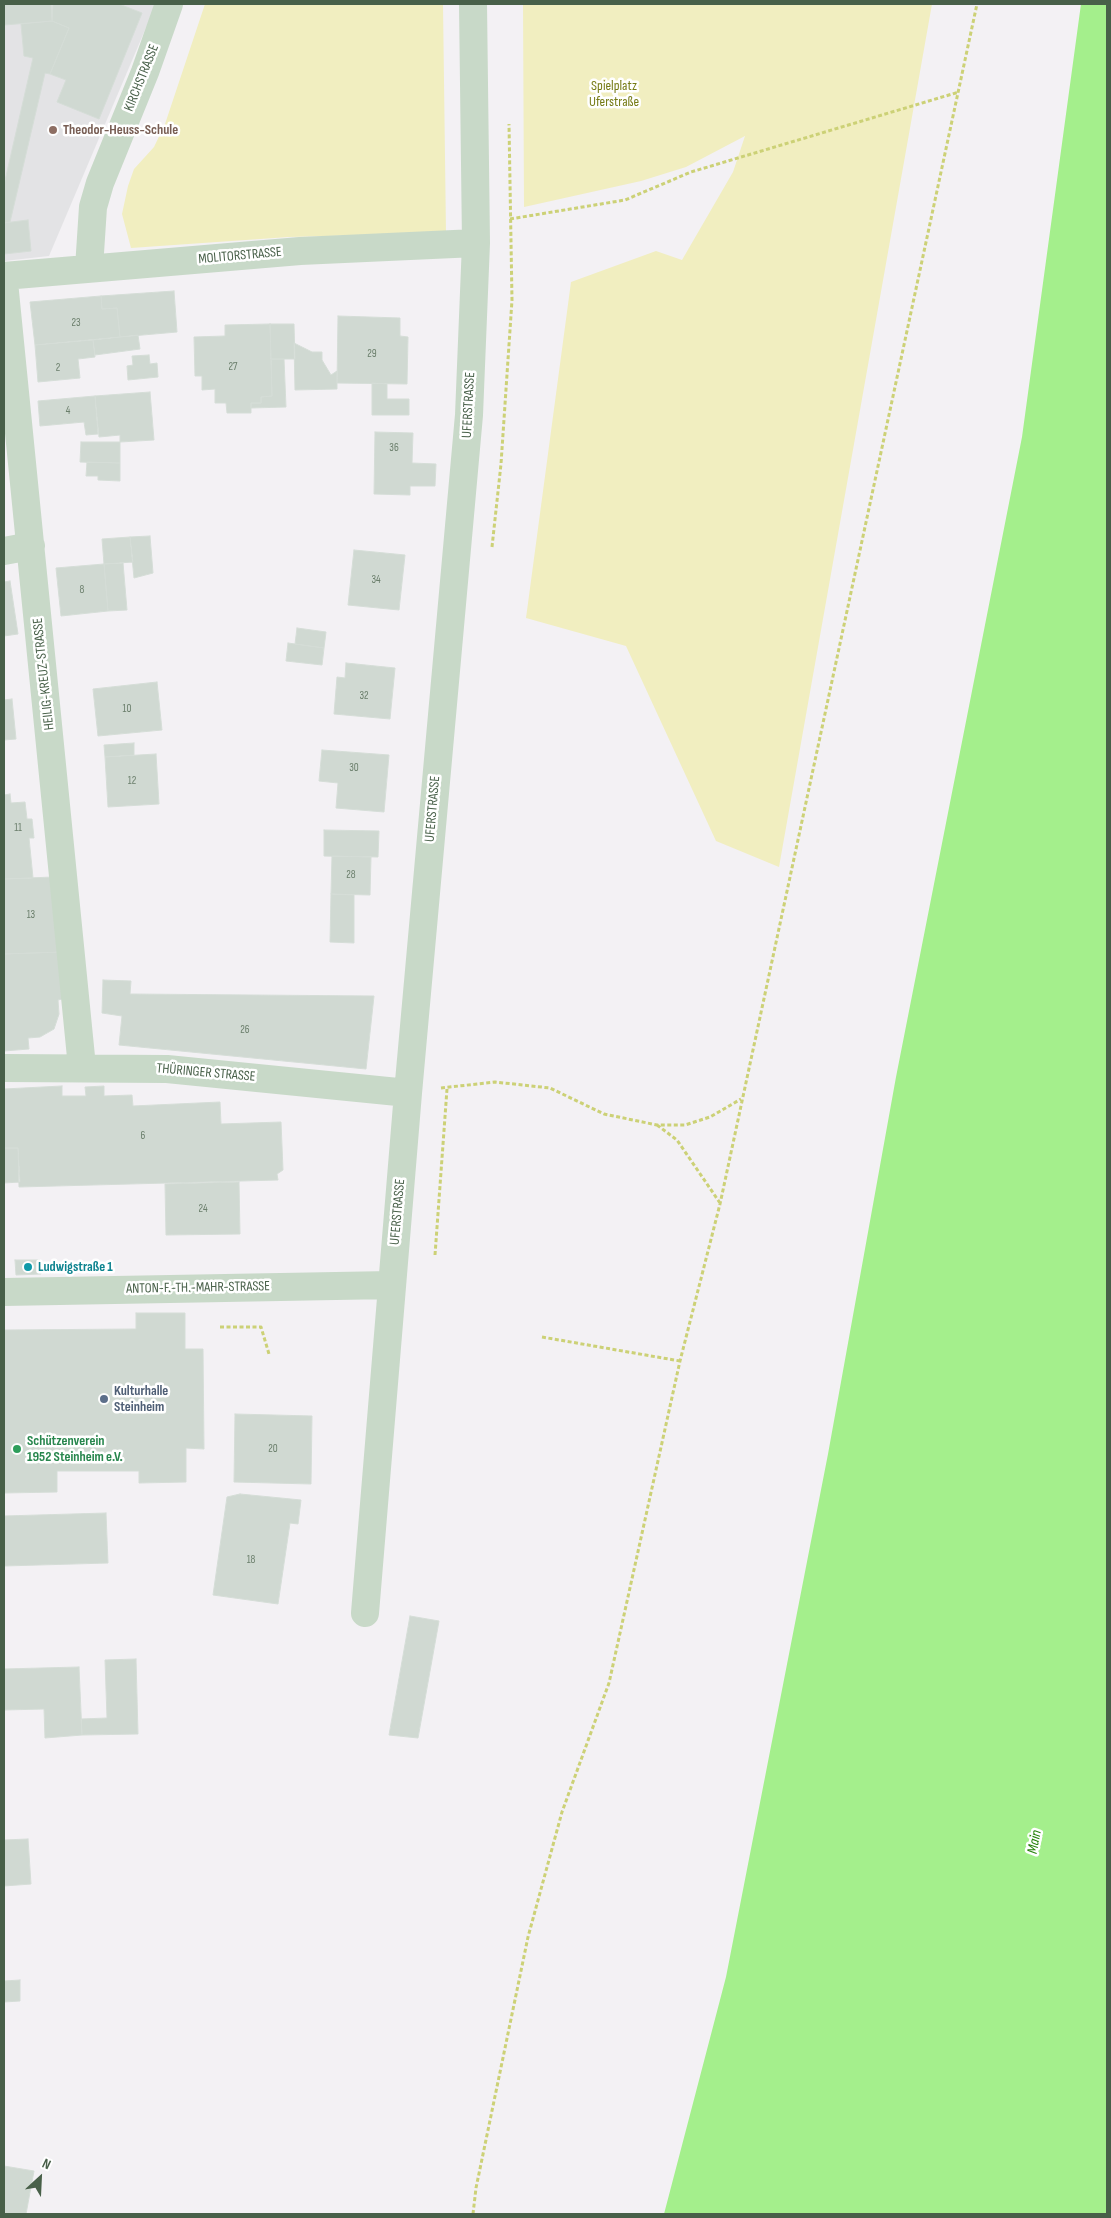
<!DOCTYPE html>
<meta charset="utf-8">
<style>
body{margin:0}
#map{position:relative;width:1111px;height:2218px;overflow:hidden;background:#f3f1f4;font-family:"Sofia Sans Condensed",sans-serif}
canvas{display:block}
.frame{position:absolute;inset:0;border:5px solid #486049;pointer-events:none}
.north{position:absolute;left:15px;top:2153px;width:50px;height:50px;-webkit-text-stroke:4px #fff;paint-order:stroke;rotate:25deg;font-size:14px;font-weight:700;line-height:20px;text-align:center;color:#486049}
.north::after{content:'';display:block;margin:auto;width:18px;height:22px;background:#486049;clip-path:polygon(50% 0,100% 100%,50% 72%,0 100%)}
</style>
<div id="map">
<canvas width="1111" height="2218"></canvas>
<div class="frame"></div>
<div class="north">N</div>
</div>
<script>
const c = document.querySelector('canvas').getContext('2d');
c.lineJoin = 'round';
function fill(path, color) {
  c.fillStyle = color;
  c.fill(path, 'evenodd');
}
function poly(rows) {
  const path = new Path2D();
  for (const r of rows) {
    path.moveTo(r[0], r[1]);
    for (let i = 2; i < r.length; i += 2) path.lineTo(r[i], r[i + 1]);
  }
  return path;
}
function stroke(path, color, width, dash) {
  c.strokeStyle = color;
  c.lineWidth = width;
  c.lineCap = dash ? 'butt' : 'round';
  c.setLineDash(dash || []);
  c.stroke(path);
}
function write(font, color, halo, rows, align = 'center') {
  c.font = font + ' "Sofia Sans Condensed",sans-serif';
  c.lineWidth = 5;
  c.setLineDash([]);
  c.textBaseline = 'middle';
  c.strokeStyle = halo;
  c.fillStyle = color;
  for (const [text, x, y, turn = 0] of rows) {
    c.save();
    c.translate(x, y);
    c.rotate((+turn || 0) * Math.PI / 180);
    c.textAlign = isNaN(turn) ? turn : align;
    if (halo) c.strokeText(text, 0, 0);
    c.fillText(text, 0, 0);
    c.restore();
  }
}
fill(poly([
 [4,4,156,4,49,256,4,261]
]), '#e3e3e5');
fill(poly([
 [205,4,443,4,446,233,289,237,131,248,122,214,128,186,134,169,154,147,165,124],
 [523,4,932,4,779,867,716,841,626,646,526,618,571,282,656,251,682,260,733,172,745,136,686,167,641,181,524,207]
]), '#f1eec0');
fill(poly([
 [1081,4,1107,4,1107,2214,664,2214,726,1977,828,1454,896,1077,1022,437]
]), '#a4ef8c');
const building = poly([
 [4,4,51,4,52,21,4,25,4,4],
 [53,4,119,4,142,13,99,119,57,102,66,80,50,74,69,28,52,21,53,4],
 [52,21,69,28,50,74,45,73,10,222,4,223,4,185,33,58,24,56,21,24,52,21],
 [28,220,31,251,4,254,4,223,28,220],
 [174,291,177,332,120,337,117,308,102,309,101,296,174,291],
 [101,296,102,309,117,308,120,337,35,345,30,302,101,296],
 [338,316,400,318,400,336,408,337,407,384,337,383,338,316],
 [270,324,272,396,261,397,261,403,251,403,251,413,227,413,226,403,215,403,215,389,202,390,202,376,195,376,194,337,225,336,225,325,270,324],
 [270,324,294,324,295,359,271,359,270,324],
 [138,335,140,349,95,355,93,340,138,335],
 [93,340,95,357,78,359,80,378,38,382,35,345,93,340],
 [294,343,312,352,322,352,322,360,331,375,337,371,337,389,295,390,294,343],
 [149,355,150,364,157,363,158,377,128,380,127,366,133,365,132,356,149,355],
 [271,359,284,359,286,407,251,408,251,403,261,403,261,397,272,396,271,359],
 [372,383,387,384,387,399,409,399,409,415,372,415,372,383],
 [150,392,154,440,120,442,120,435,99,437,95,396,150,392],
 [95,396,98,434,86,435,84,422,40,426,38,401,95,396],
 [375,432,413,433,412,463,436,464,435,486,410,486,410,495,374,494,375,432],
 [81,442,120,442,120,463,80,462,81,442],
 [87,462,120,463,120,481,98,480,98,476,86,476,87,462],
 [150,536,153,573,134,578,130,537,150,536],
 [130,537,133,562,104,564,102,539,130,537],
 [354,550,405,555,399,610,348,605,354,550],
 [123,563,127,610,108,611,104,564,123,563],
 [104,564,108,611,61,616,56,568,104,564],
 [10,581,18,634,4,636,4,582,10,581],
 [297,628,326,632,324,648,295,644,297,628],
 [288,643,324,648,322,665,286,661,288,643],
 [346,663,395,668,390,719,334,714,337,677,345,678,346,663],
 [157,682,162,730,98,736,93,689,157,682],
 [12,699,16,739,4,740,4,700,12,699],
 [134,743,134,755,105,757,104,745,134,743],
 [322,750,389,755,384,812,336,808,338,783,319,781,322,750],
 [156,754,159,804,108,807,105,757,156,754],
 [10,794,11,803,25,802,27,819,32,819,34,838,29,838,33,878,4,879,4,795,10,794],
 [324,830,379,831,378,857,324,856,324,830],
 [332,856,371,857,370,895,331,894,332,856],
 [53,877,62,952,4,954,4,879,53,877],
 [331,894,354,895,354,943,330,942,331,894],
 [62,952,70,997,58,1000,59,1014,54,1029,40,1037,28,1038,29,1049,4,1051,4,954,62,952],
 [103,980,131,981,130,994,374,996,366,1069,119,1045,122,1016,102,1013,103,980],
 [62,1086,62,1096,86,1096,85,1087,104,1086,104,1096,132,1095,133,1106,220,1102,221,1124,281,1122,283,1170,277,1174,278,1180,19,1187,18,1148,4,1148,4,1089,62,1086],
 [4,1148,18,1148,20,1182,4,1183,4,1148],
 [239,1182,240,1234,166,1235,165,1184,239,1182],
 [15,1260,40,1260,41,1274,16,1275,15,1260],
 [136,1313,185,1313,185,1349,203,1349,204,1449,186,1448,186,1482,139,1483,139,1471,57,1471,57,1492,4,1493,4,1330,136,1329,136,1313],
 [235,1414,312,1416,311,1484,234,1482,235,1414],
 [240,1494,301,1500,298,1524,290,1523,278,1604,213,1595,227,1497,240,1494],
 [106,1513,108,1563,4,1566,4,1516,106,1513],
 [410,1616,439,1621,418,1738,389,1735,410,1616],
 [136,1659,138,1734,82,1735,81,1719,107,1718,105,1660,136,1659],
 [79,1667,82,1735,45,1738,44,1709,4,1710,4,1669,79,1667],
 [28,1839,31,1884,4,1886,4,1840,28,1839],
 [20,1980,20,2001,4,2002,4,1981,20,1980],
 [4,2166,34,2171,26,2214,4,2214,4,2166]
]);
fill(building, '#d0d9d2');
stroke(building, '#d5ddd7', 1);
stroke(poly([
 [510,219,625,200,691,172,959,92],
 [492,547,501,464,512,300,509,124],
 [441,1088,495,1082,550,1088,604,1114,657,1125,685,1125,710,1117,741,1099],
 [657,1125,677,1140,720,1203],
 [435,1255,447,1089],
 [220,1327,261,1327,269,1354],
 [542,1337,680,1361],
 [473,2214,476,2188,528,1937,562,1812,609,1683,680,1361,720,1204,977,4]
]), '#ccd176', 3, [4, 2.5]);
stroke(poly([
 [89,268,93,207,100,183,145,72,169,4],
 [4,276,300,251,476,243],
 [4,282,82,1067],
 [4,551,31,546],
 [4,1068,167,1069,408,1093],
 [4,1292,391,1285],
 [365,1613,408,1093,469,415,476,243,473,4]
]), '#c8d9c8', 28);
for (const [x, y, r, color] of [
 [53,130,5,"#8d6e63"],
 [28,1267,5,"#0f9aa8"],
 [104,1399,5,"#5c6f8a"],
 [17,1449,5,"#2e9e5b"]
]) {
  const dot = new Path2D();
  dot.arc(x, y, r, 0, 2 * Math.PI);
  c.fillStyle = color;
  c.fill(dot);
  stroke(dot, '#fff', 2);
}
write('11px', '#6a7e6b', null, [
 ["23",76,323],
 ["29",372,354],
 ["27",233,367],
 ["2",58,368],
 ["4",68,411],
 ["36",394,448],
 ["34",376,580],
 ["8",82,590],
 ["32",364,696],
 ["10",127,709],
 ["30",354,768],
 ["12",132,781],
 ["11",18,828],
 ["28",351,875],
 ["13",31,915],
 ["26",245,1030],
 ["6",143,1136],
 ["24",203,1209],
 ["20",273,1449],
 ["18",251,1560]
]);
write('14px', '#486049', '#fff', [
 ["KIRCHSTRASSE",142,78,-68],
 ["MOLITORSTRASSE",240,256,-5],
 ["UFERSTRASSE",469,405,-87],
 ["HEILIG-KREUZ-STRASSE",44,674,-96],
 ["UFERSTRASSE",433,809,-85],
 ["THÜRINGER STRASSE",206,1073,5],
 ["UFERSTRASSE",398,1212,-85],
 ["ANTON-F.-TH.-MAHR-STRASSE",198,1288,-1]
]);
write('14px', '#757a14', '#fff', [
 ["Spielplatz",614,86],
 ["Uferstraße",614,102]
]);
write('bold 14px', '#785e54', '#fff', [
 ["Theodor-Heuss-Schule",63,130]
], 'left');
write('bold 14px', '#0d838f', '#fff', [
 ["Ludwigstraße 1",38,1267]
], 'left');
write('bold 14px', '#4e5e75', '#fff', [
 ["Kulturhalle",114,1391],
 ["Steinheim",114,1407]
], 'left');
write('bold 14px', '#27864d', '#fff', [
 ["Schützenverein",27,1441],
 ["1952 Steinheim e.V.",27,1457]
], 'left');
write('italic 15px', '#27820b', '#fff', [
 ["Main",1035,1842,-79]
]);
</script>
